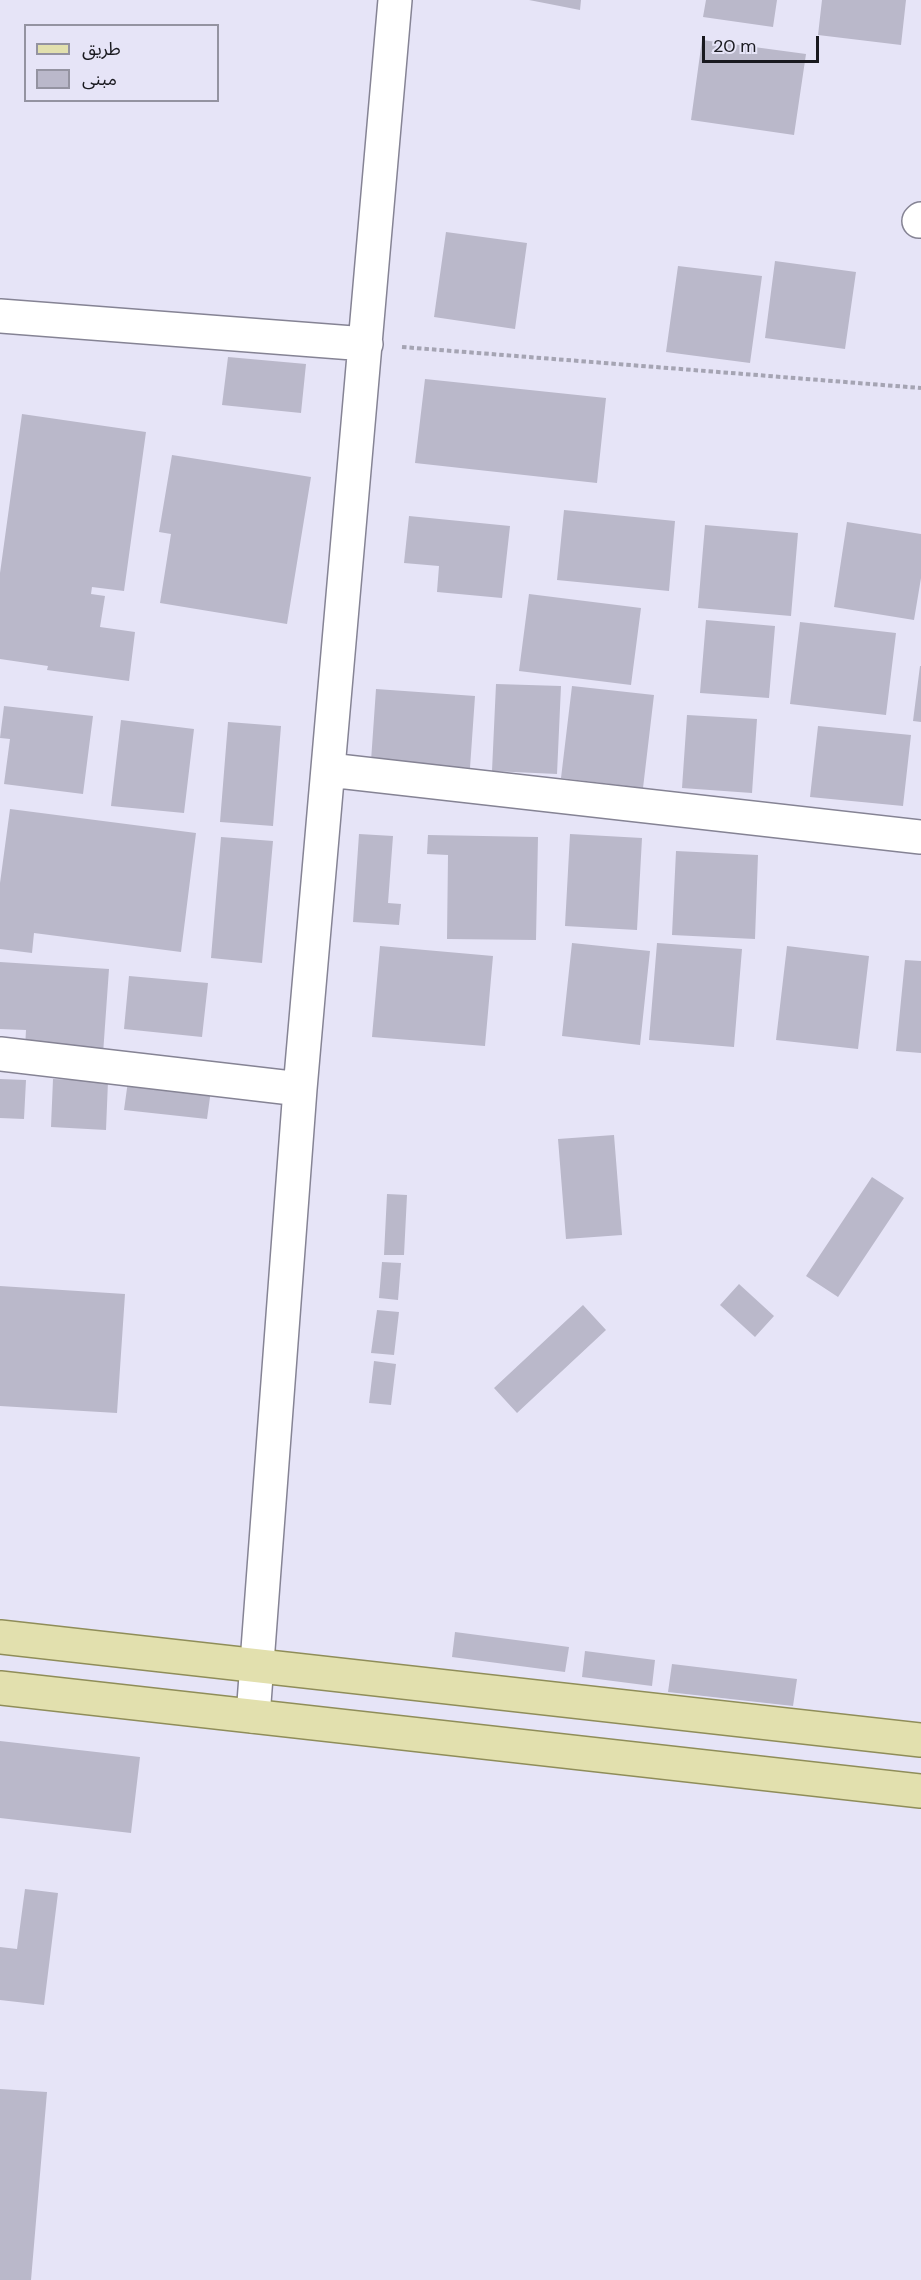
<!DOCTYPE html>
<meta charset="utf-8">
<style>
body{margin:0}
#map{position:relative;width:921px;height:2280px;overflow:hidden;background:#e6e4f7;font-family:"DM Sans","Noto Sans Arabic",sans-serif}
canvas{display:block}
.legend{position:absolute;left:24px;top:24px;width:195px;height:78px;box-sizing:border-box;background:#e6e4f7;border:2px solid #9493a1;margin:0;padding:8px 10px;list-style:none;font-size:18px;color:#19191f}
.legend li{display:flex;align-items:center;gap:12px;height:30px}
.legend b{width:30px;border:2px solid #9493a1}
.scale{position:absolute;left:702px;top:36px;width:117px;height:27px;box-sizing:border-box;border:3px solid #19191f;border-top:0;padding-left:8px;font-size:18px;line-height:21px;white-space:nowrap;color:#19191f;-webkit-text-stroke:4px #e6e4f7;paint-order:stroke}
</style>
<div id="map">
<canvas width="921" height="2280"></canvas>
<ul class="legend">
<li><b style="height:8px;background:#e2e0ae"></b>طريق</li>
<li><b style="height:16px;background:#bab8ca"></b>مبنى</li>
</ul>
<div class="scale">20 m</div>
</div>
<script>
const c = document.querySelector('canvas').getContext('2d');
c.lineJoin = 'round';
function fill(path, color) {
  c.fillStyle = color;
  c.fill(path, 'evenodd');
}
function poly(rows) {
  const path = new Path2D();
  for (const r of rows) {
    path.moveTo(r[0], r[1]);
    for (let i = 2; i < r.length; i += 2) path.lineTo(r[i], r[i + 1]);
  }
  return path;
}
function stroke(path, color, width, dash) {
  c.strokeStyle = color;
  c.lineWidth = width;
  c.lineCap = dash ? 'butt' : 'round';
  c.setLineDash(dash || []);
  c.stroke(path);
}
fill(poly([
 [529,0,581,0,580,10],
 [706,0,777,0,773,27,703,17],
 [822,0,906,0,901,45,818,35],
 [702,40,806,54,794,135,691,120],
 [446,232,527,243,515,329,434,317],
 [775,261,856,272,845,349,765,338],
 [678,266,762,276,750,363,666,352],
 [228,357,306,364,301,413,222,405],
 [425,379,606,398,597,483,415,463],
 [22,414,146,432,124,591,92,587,91,594,105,596,100,627,135,632,129,681,47,670,48,666,0,659,0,573],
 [172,455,311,477,287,624,160,603,171,534,159,532],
 [564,510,675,521,669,591,557,580],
 [409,516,510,526,502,598,437,592,439,566,404,563],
 [847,522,921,534,921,578,914,620,834,607],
 [705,525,798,533,791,616,698,608],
 [529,594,641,608,631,685,519,671],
 [706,620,775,626,769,698,700,693],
 [800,622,896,633,886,715,790,704],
 [920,666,921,666,921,722,913,721],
 [496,684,561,686,557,774,492,771],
 [572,686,654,695,643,788,561,778],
 [376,689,475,696,470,768,371,761],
 [4,706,93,716,83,794,4,784,10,739,0,738],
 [687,715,757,719,752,793,682,788],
 [121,720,194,729,184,813,111,806],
 [228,722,281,726,273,826,220,822],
 [818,726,911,735,903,806,810,797],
 [10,809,196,833,181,952,34,933,32,953,0,949,0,883],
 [359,834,393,836,388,903,401,904,399,925,353,922],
 [570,834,642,838,637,930,565,926],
 [428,835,538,837,536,940,447,939,448,855,427,854],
 [221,837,273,841,262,963,211,958],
 [676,851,758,855,755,939,672,935],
 [572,943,650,951,640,1045,562,1036],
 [657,943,742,949,734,1047,649,1040],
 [380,946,493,956,485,1046,372,1037],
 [787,946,869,956,858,1049,776,1040],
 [905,960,921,961,921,1053,896,1051],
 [0,962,109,969,103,1054,25,1049,26,1030,0,1029],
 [129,976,208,983,202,1037,124,1029],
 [0,1079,26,1080,24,1119,0,1118],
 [53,1079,108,1081,106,1130,51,1127],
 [128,1081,211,1090,207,1119,124,1110],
 [614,1135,622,1235,566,1239,558,1139],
 [872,1177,904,1198,838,1297,806,1276],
 [387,1194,407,1195,404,1255,384,1255],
 [382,1262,401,1263,398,1300,379,1298],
 [739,1284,774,1316,755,1337,720,1305],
 [0,1286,125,1294,117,1413,0,1406],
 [583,1305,606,1330,517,1413,494,1388],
 [377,1310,399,1312,394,1355,371,1353],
 [374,1361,396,1364,391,1405,369,1403],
 [455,1632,569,1647,565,1672,452,1657],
 [585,1651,655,1660,652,1686,582,1677],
 [672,1664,797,1679,793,1706,668,1692],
 [0,1741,140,1757,131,1833,0,1818],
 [25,1889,58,1893,44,2005,0,2000,0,1947,17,1949],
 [0,2089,47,2092,31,2280,0,2280]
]), '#bab8ca');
const minor = poly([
 [919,221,921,219],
 [0,316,366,344],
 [329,770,921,837],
 [0,1054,300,1089],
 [253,1716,300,1089,395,0]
]);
const major = poly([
 [0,1637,921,1740],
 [0,1688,921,1791]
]);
stroke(minor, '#858394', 36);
stroke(major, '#8f8d59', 36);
stroke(poly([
 [402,347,921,388]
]), '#a5a4b3', 4, [4.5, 3]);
stroke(minor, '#fff', 33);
stroke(major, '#e2e0ae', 33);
</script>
